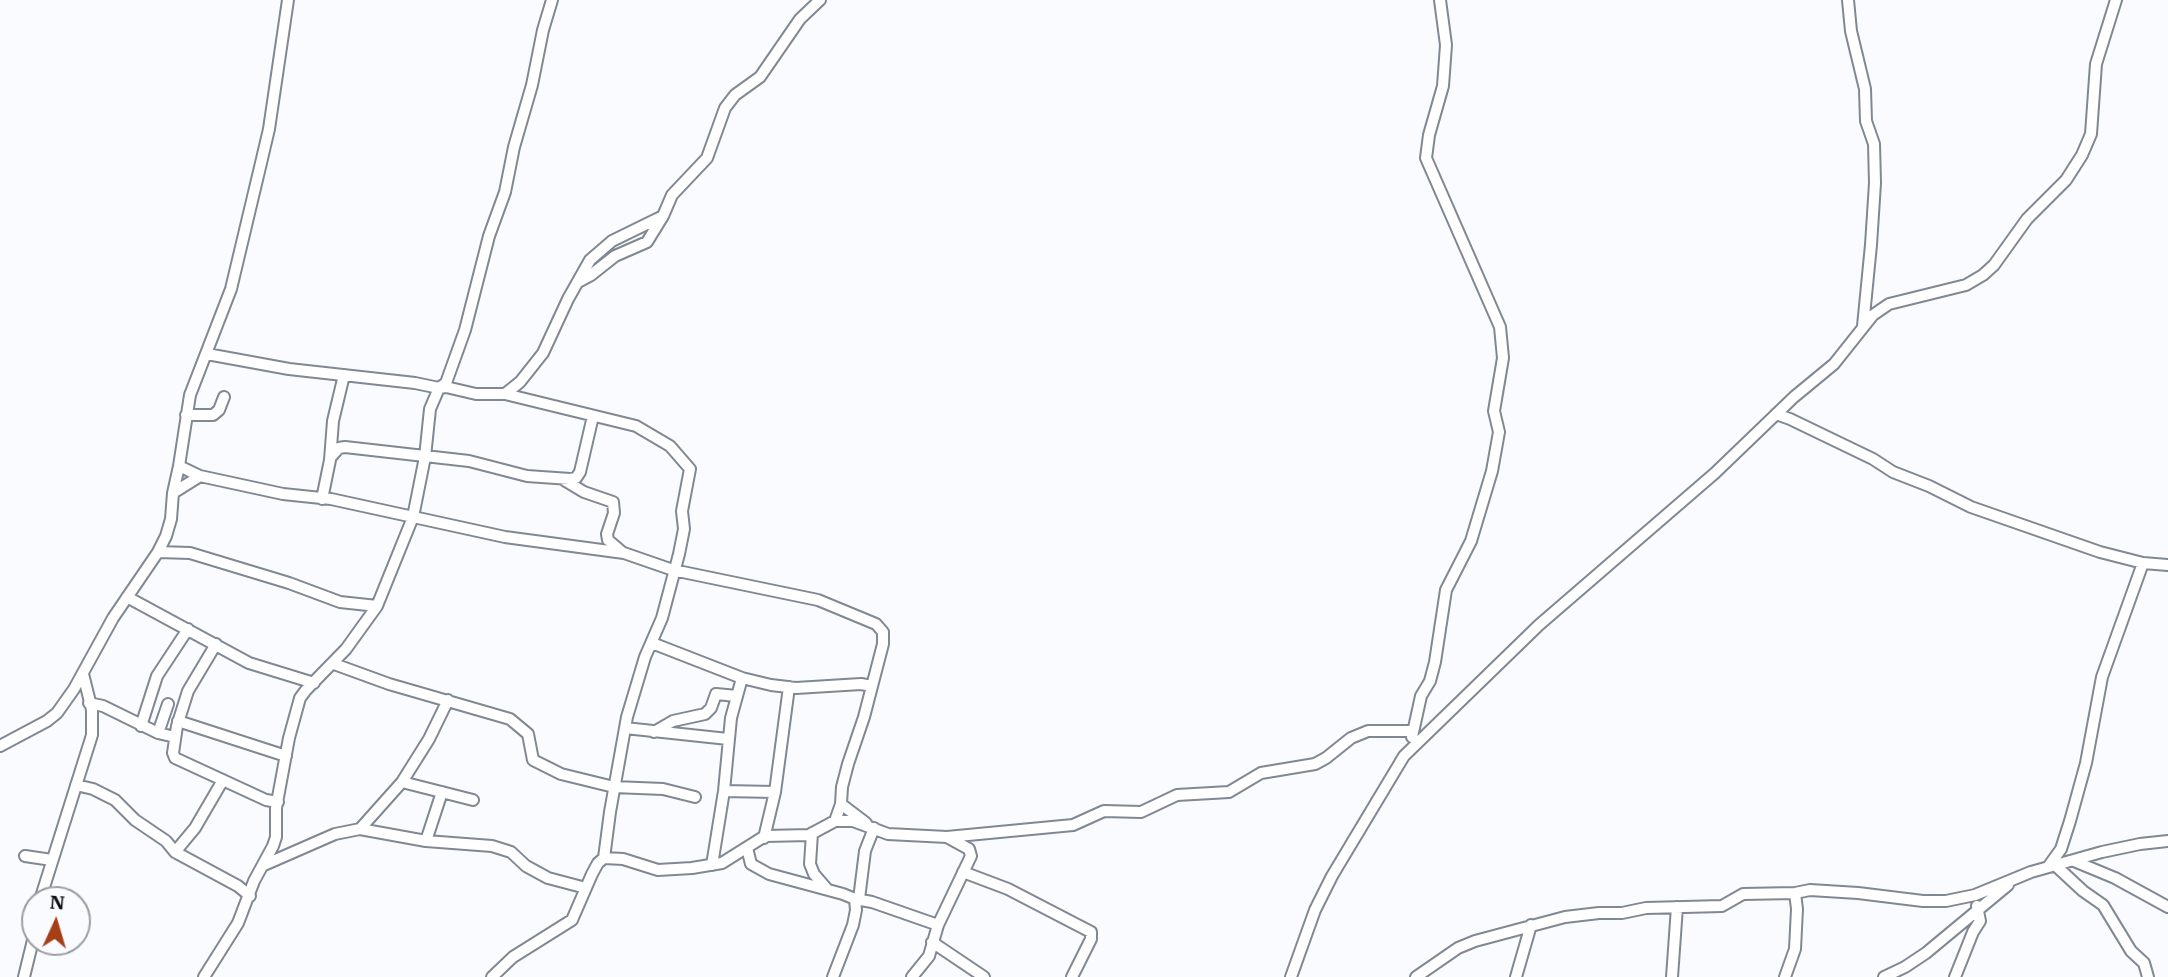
<!DOCTYPE html>
<style>
body{margin:0}
#map{position:relative;width:2168px;height:977px;overflow:hidden;background:#fafbfe;font-family:"IBM Plex Serif",serif}
canvas{display:block}
.north{position:absolute;left:21px;top:886px;width:70px;height:70px;box-sizing:border-box;background:#fafbfe;border:2px solid #9b9da0;border-radius:50%;rotate:4deg;font-size:19px;font-weight:700;line-height:28px;text-align:center;color:#0c0f13}
.north::after{content:'';display:block;margin:auto;width:24px;height:32px;background:#a53f17;clip-path:polygon(50% 0,100% 100%,50% 72%,0 100%)}
</style>
<div id="map">
<canvas width="2168" height="977"></canvas>
<div class="north">N</div>
</div>
<script>
const c = document.querySelector('canvas').getContext('2d');
c.lineJoin = 'round';
function poly(rows) {
  const path = new Path2D();
  for (const r of rows) {
    path.moveTo(r[0], r[1]);
    for (let i = 2; i < r.length; i += 2) path.lineTo(r[i], r[i + 1]);
  }
  return path;
}
function stroke(path, color, width, dash) {
  c.strokeStyle = color;
  c.lineWidth = width;
  c.lineCap = dash ? 'butt' : 'round';
  c.setLineDash(dash || []);
  c.stroke(path);
}
const minor = poly([
 [1848,0,1851,31,1865,89,1866,121,1874,144,1875,183,1871,245,1863,326],
 [578,282,591,275,615,256,647,242,663,216],
 [207,354,289,369,415,383,439,388,446,383,465,330,489,236,505,192,514,147,532,85,543,30,552,0],
 [505,394,636,426,670,446,690,469,682,511,684,529,679,554,662,618,645,657,627,717,610,812,604,858],
 [1776,414,1790,419,1873,459,1893,472,1929,486,1971,507,2100,552,2143,563,2168,565],
 [186,415,213,415,219,410,224,397],
 [330,458,339,448,345,447,469,461,527,476,570,479,576,478,580,472,593,416],
 [179,466,200,476,283,494,331,499,505,537,624,553,673,570,818,600,876,624,883,632,883,644,864,717,848,764,842,787,841,804,835,821],
 [564,480,584,492,613,502,614,513,607,534,608,540,622,552],
 [173,493,200,476],
 [322,499,330,460,333,421,344,375],
 [158,552,190,553,289,583,340,602,377,606],
 [127,597,249,663,314,683],
 [652,643,742,678,771,685,796,688,861,684,872,686],
 [216,644,188,691,177,726,173,753,175,758,266,800,278,802],
 [334,664,389,684,510,719,528,734,533,760,561,774,614,787,663,789,695,797],
 [89,703,103,706,158,733,175,737],
 [178,721,286,756],
 [141,726,157,676,188,629],
 [625,728,728,739],
 [654,732,673,721,705,714,711,708,716,694,737,696],
 [158,733,168,704],
 [1412,737,1421,696,1430,681,1435,662,1446,590,1471,541,1492,471,1499,432,1494,411,1503,358,1500,327,1426,158,1429,135,1443,86,1446,45,1440,0],
 [0,746,47,721,57,713,74,689,113,618,158,552,166,536,171,519,173,493,179,466,190,395,231,289,261,163,269,129,288,0],
 [402,782,473,800],
 [76,785,93,789,115,800,135,820,166,841,175,852,238,886,250,896],
 [724,791,775,792],
 [841,804,866,823],
 [360,829,402,782,429,739,448,700],
 [812,833,810,864,814,874,827,889],
 [764,838,775,792,789,687],
 [426,841,442,792],
 [747,848,751,864,769,874,843,894,855,899,856,910,853,925,833,977],
 [175,852,195,828,223,780],
 [25,856,52,860],
 [2074,861,2115,878,2168,907],
 [264,865,335,834,360,829,426,841,492,846,511,852,526,866,548,878,586,888],
 [712,865,724,791,731,718,742,678],
 [2055,865,2083,891,2103,905,2131,951,2144,963,2148,977],
 [2048,867,2061,849,2070,821,2086,763,2102,677,2143,563],
 [963,872,1008,889,1091,932,1091,939,1072,977],
 [855,899,872,902,938,925],
 [859,899,865,851,874,828],
 [40,900,92,735,92,710,83,674],
 [932,942,984,977],
 [24,977,35,932],
 [204,977,238,923,254,881,273,846,276,837,276,808,289,738,300,698,306,690,346,649,377,606,413,517,425,457,430,409,439,388,446,387,476,394,505,394,520,382,543,353,568,299,590,260,612,241,663,216,672,195,707,158,725,108,735,95,760,77,800,19,820,0],
 [492,977,513,957,572,920,592,874,598,863,604,858,623,859,658,870,692,868,722,863,765,836,809,835,835,821,853,821,888,834,947,837,1073,825,1104,811,1141,812,1177,795,1229,792,1261,773,1315,764,1326,758,1351,738,1368,731,1413,731],
 [912,977,929,956,938,925,971,856,969,849,947,837],
 [1291,977,1315,910,1332,876,1404,756,1539,625,1715,473,1794,397,1834,364,1873,315,1889,304,1966,285,1983,275,1994,265,2027,219,2066,180,2082,155,2091,134,2096,64,2116,0],
 [1416,977,1458,948,1475,941,1565,917,1599,913,1622,913,1646,908,1722,906,1743,894,1795,893,1810,890,1858,893,1923,901,1946,901,1975,895,2031,872,2102,852,2140,844,2168,841],
 [1516,977,1531,925],
 [1672,977,1677,907],
 [1785,977,1795,949,1797,909,1795,893],
 [1884,977,1905,967,1926,953,2008,885],
 [1955,977,1973,932,1980,921,1977,906]
]);
stroke(minor, '#808893', 14);
stroke(minor, '#fff', 10);
</script>
